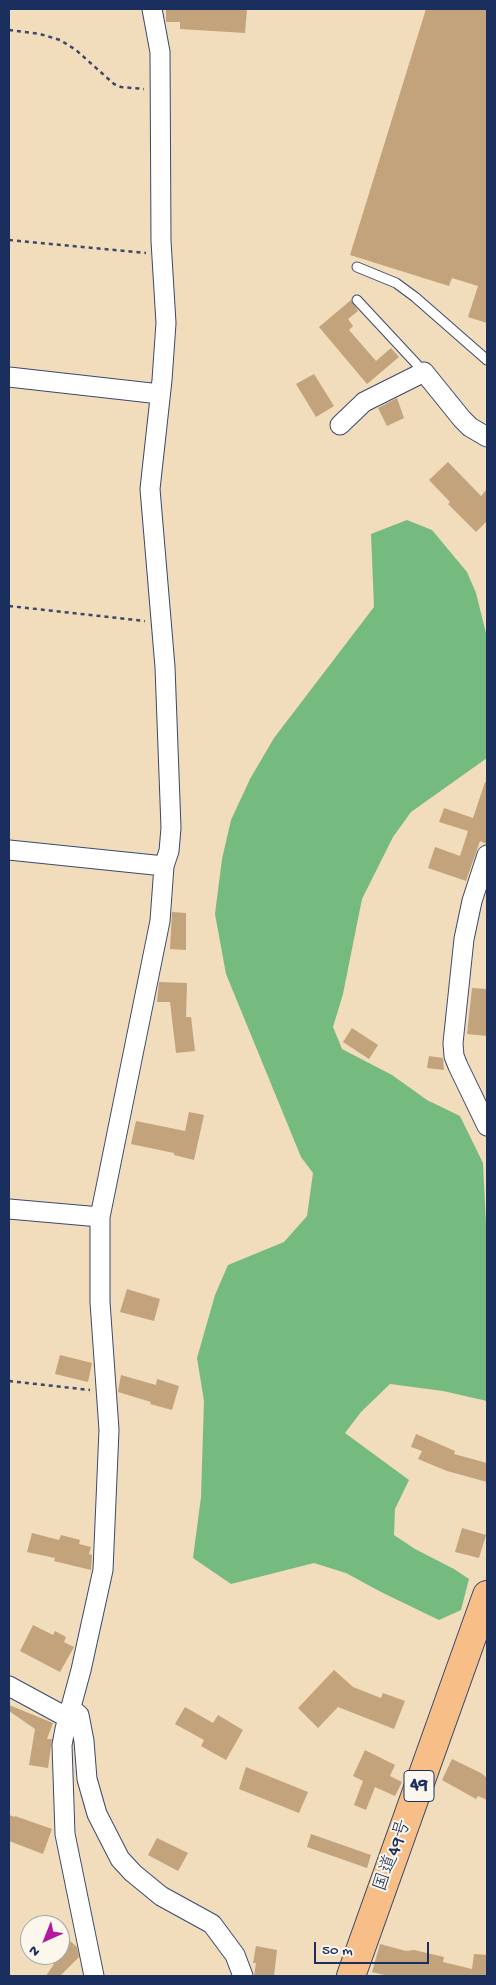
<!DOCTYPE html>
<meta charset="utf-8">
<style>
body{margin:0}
#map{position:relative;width:496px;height:1985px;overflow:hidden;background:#f1dcbb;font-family:"Gochi Hand",sans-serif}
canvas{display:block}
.frame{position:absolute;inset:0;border:10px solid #1b2f5e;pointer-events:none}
.north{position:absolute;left:20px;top:1915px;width:50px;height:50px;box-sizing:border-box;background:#fbf7ec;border:1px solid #a1a7b3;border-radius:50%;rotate:224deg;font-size:14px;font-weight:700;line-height:20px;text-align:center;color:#1b2f5e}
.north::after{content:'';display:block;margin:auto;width:18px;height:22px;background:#b5179e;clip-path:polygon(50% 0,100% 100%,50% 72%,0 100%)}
.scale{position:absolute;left:314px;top:1942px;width:115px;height:22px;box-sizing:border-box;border:2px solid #1b2f5e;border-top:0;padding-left:6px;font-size:15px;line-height:18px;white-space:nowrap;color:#1b2f5e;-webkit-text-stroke:4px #fbf7ec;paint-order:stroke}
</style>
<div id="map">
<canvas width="496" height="1985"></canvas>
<div class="frame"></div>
<div class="north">N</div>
<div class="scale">50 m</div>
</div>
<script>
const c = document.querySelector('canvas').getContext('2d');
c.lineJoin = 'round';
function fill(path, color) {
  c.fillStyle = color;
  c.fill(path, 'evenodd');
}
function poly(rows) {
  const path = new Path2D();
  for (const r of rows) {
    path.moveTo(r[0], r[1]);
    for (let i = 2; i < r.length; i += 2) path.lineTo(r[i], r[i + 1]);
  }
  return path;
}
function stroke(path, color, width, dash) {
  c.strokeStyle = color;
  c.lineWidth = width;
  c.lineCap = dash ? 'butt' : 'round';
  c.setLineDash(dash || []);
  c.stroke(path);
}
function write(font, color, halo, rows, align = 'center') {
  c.font = font + ' "Gochi Hand","Klee One",sans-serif';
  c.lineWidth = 4;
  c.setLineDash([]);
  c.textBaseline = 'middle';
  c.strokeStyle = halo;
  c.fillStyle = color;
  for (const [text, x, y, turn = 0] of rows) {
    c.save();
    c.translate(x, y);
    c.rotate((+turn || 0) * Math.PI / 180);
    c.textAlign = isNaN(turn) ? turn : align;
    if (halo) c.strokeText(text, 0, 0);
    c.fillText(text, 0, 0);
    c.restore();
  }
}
fill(poly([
 [407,520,432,530,467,572,476,593,487,637,487,758,411,812,393,837,362,899,343,994,333,1027,342,1049,392,1075,427,1100,460,1116,483,1163,487,1244,487,1401,443,1391,390,1384,361,1412,345,1433,409,1480,395,1509,394,1535,415,1549,454,1569,469,1579,461,1610,439,1620,381,1592,346,1573,314,1563,231,1584,193,1558,201,1497,204,1401,197,1358,215,1295,228,1265,284,1242,307,1216,313,1173,301,1157,226,974,215,914,222,859,231,820,250,779,274,738,374,607,371,534]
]), '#75bb7f');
fill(poly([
 [166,9,247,9,245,33,180,29,180,22,166,22],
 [426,9,487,9,487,323,468,317,478,286,452,278,449,286,350,255],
 [351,300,358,311,348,319,353,326,349,330,376,361,391,348,399,357,367,384,319,327],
 [314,374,334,406,316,417,296,384],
 [397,398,404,418,387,426,378,408],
 [448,462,481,496,487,489,487,521,476,532,448,504,450,502,429,480],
 [485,782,487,783,487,844,480,841,466,881,428,868,435,847,460,856,468,831,439,822,444,808,473,818],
 [172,912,186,913,186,950,170,949],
 [159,982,187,983,186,1017,191,1017,195,1051,176,1053,170,1002,157,1002],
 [472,988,487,989,487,1036,467,1034],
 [352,1028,378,1045,369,1059,343,1042],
 [429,1056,443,1058,444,1070,427,1068],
 [189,1112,204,1115,194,1160,174,1155,174,1153,131,1144,136,1121,185,1131],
 [127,1289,160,1299,154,1321,120,1312],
 [60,1355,92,1363,88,1382,55,1374],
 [121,1375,156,1385,157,1379,179,1386,172,1410,150,1404,151,1402,118,1392],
 [416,1434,455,1451,454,1454,487,1463,487,1482,447,1471,418,1459,422,1451,411,1447],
 [462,1528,486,1535,479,1558,455,1552],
 [32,1533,59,1540,61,1535,80,1540,79,1544,91,1547,89,1554,92,1555,91,1570,54,1561,55,1558,27,1552],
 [33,1625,53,1635,55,1631,66,1637,64,1642,74,1647,60,1672,20,1651],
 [334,1670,353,1687,381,1698,383,1693,405,1701,394,1729,338,1707,318,1728,298,1708],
 [9,1705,53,1723,47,1739,52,1739,48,1768,29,1765,35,1729,9,1711],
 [185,1707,213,1723,218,1715,243,1730,226,1760,201,1746,204,1740,175,1724],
 [365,1750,395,1765,390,1776,402,1782,395,1796,375,1787,366,1810,354,1805,363,1781,353,1776],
 [452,1759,481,1773,487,1778,487,1800,478,1796,476,1799,442,1780],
 [246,1767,308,1792,299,1813,239,1789],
 [9,1815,15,1817,15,1816,52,1829,43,1854,9,1841],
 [311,1834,371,1855,367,1868,307,1847],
 [157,1838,188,1853,178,1871,148,1855],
 [69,1940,77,1947,79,1957,60,1976,46,1976,54,1964,50,1960,54,1955,60,1955,60,1949],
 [380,1944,406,1951,414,1950,444,1957,443,1962,472,1969,474,1954,487,1955,487,1976,388,1976,372,1972],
 [256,1946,277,1950,274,1976,254,1976,256,1963,253,1963]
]), '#c2a37c');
const lane = poly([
 [357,267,396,283,415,297,487,360],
 [357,300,424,372]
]);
const street = poly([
 [9,377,160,394],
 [340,425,364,402,424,372,462,419,470,427,487,437],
 [9,850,164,866],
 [487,855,472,901,464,939,453,1043,454,1056,458,1066,487,1126],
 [9,1209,100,1217],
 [9,1686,68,1718],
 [70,1708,79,1715,84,1741,87,1779,97,1814,120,1859,133,1873,161,1896,212,1924,235,1955,243,1976],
 [94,1976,65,1834,62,1745,65,1729,81,1670,103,1570,109,1430,100,1302,100,1217,160,921,164,866,169,851,171,828,165,667,150,489,162,380,166,323,161,241,160,52,152,9]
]);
const highway = poly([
 [351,1976,487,1595]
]);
stroke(lane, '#3b496c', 11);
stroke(street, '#3b496c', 21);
stroke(highway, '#3b496c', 30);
stroke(poly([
 [9,30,40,34,60,40,76,50,114,84,121,87,144,89],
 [9,240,146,253],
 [9,606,145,621],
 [9,1381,90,1390]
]), '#3b496c', 2.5, [4, 4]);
stroke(lane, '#fff', 9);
stroke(street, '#fff', 19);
stroke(highway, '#f7be88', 28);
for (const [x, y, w] of [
 [419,1786,30]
]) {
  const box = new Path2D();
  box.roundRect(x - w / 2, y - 15.5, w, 31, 4);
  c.fillStyle = '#fbf7ec';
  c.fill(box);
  stroke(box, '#1b2f5e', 1);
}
write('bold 18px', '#1b2f5e', null, [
 ["49",419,1786]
]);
write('19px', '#1b2f5e', '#fbf7ec', [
 ["国道49号",394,1856,-70]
]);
</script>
